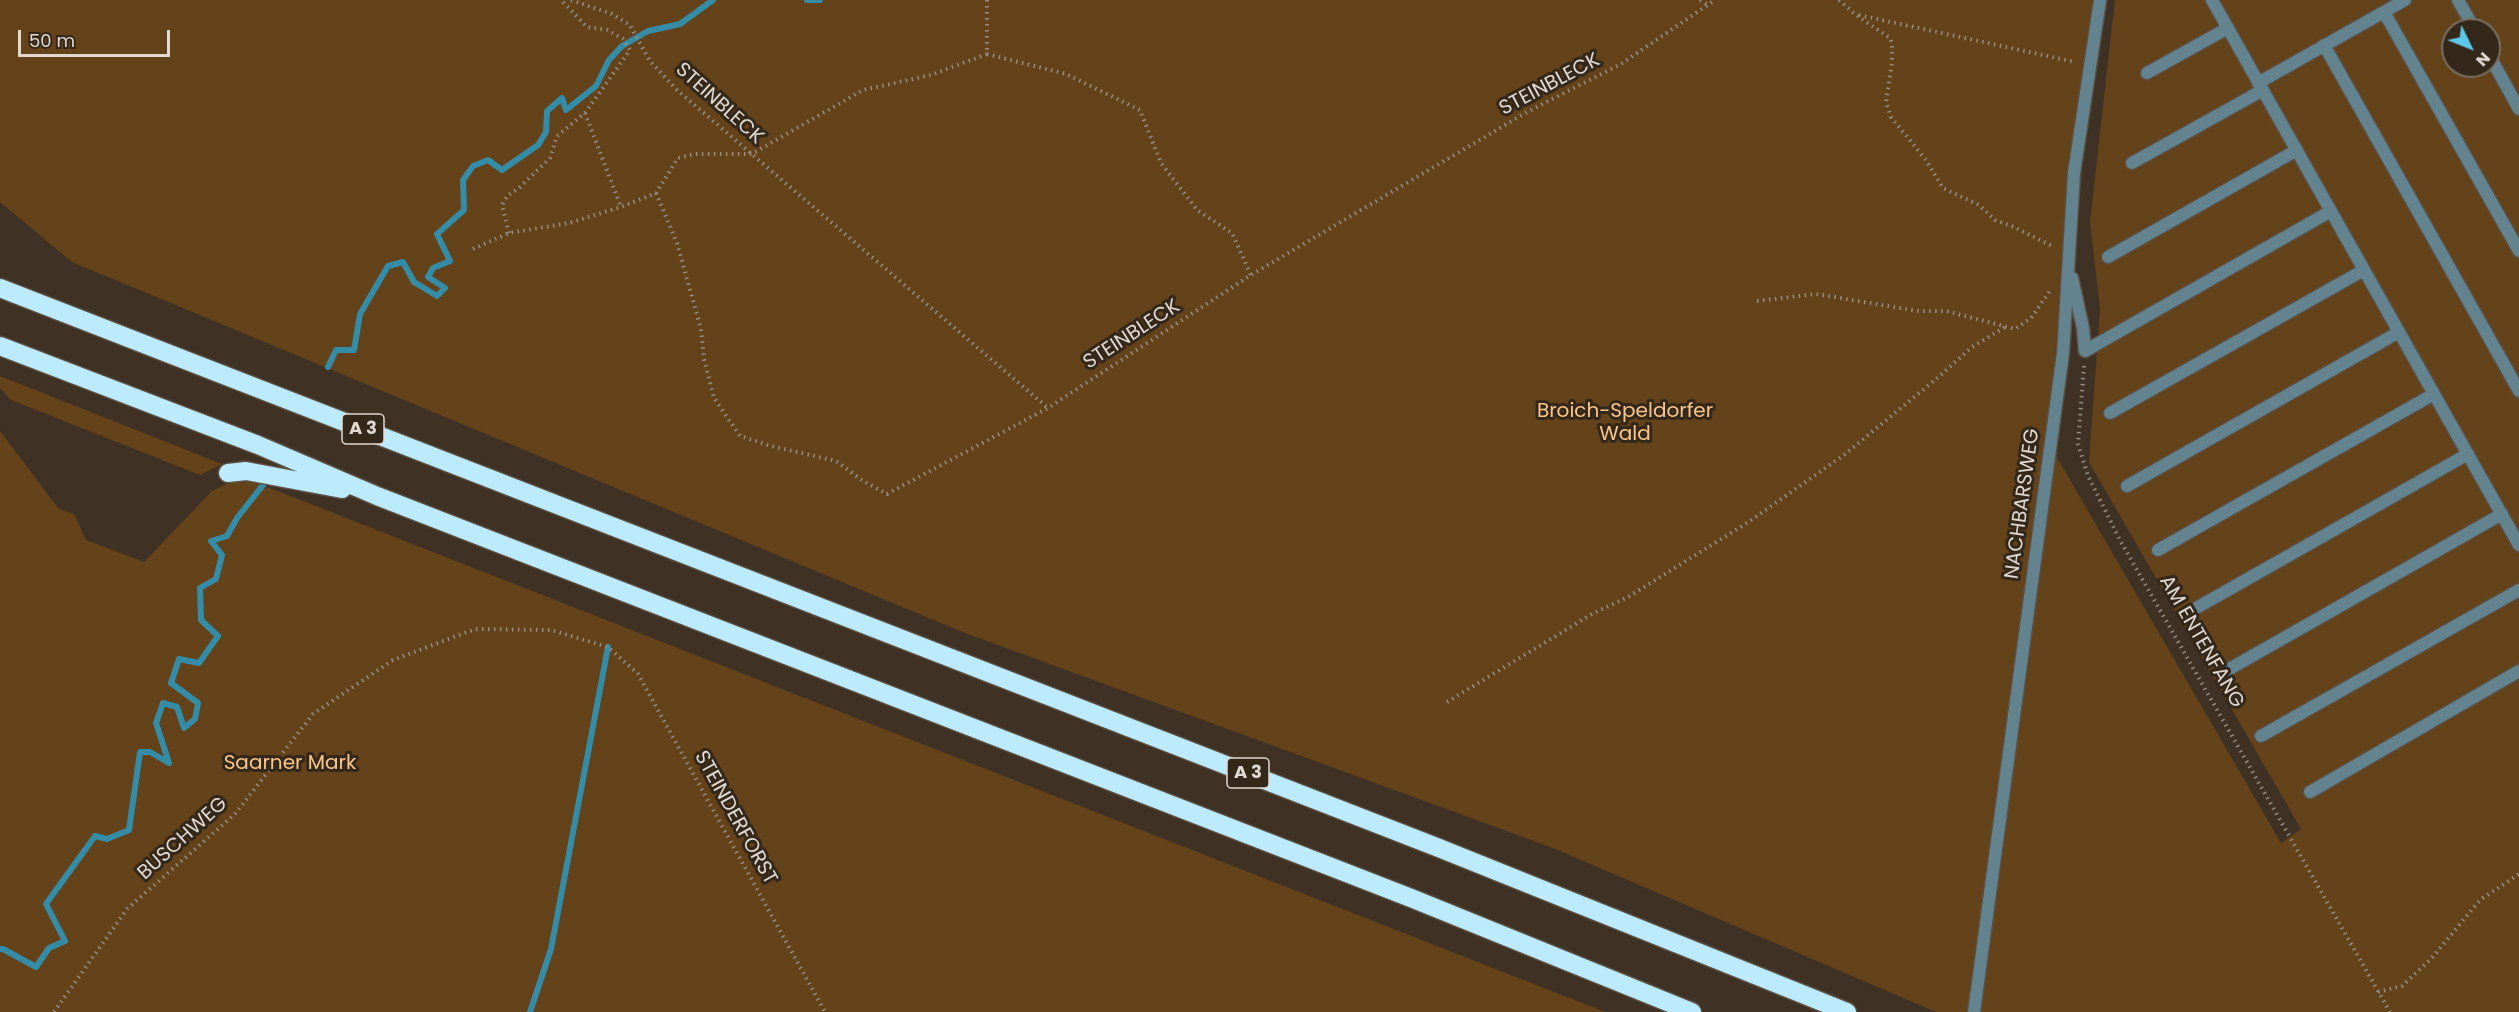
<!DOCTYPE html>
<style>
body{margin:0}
#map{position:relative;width:2519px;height:1012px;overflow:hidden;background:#3f3225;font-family:Poppins,sans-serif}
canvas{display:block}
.north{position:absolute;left:2441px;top:18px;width:60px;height:60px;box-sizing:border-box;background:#34281b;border:2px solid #796f64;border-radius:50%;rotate:133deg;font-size:16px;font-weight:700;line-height:24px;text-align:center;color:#e1d9d1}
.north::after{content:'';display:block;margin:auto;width:21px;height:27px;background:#5cc7e8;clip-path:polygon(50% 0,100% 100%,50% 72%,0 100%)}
.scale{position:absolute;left:18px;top:30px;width:152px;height:27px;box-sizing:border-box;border:3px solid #e1d9d1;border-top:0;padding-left:8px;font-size:18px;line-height:21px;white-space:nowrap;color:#e1d9d1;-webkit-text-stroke:4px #34281b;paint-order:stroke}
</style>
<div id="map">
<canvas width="2519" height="1012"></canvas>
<div class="north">N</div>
<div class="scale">50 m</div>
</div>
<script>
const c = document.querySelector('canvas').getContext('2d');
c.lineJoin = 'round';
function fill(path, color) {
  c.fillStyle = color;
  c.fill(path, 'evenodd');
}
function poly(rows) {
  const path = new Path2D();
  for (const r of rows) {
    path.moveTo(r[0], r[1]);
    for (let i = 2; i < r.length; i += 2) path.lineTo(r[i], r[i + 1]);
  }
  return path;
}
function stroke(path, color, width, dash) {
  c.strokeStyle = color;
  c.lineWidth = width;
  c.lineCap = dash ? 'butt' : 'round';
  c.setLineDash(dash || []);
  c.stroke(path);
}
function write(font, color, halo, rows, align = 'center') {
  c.font = font + ' Poppins,sans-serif';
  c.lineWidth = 6;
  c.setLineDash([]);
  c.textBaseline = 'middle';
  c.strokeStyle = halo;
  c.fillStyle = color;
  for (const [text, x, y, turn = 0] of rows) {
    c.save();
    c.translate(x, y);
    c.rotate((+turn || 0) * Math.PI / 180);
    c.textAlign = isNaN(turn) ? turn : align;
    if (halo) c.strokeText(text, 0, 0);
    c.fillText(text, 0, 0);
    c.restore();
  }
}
fill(poly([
 [0,0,2093,0,2068,196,2048,442,2281,843,2301,829,2089,462,2100,309,2090,222,2115,0,2519,0,2519,1012,1936,1012,1553,848,965,633,72,262,0,202],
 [2453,30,2489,30,2489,66,2453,66],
 [0,376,222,464,200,475,11,400,0,388],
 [0,431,59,509,74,514,86,540,144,562,212,491,232,481,247,479,1605,1012,0,1012]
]), '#64421a');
stroke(poly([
 [807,0,820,0],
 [328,367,336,350,354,350,360,314,388,266,403,262,414,282,437,296,445,288,428,277,433,268,450,261,437,234,464,210,463,180,473,166,488,160,502,170,538,145,546,132,547,111,562,98,566,110,596,86,609,60,622,46,648,31,680,24,713,0],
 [0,949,3,949,36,967,49,948,65,941,46,904,95,836,107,839,129,830,140,752,150,752,169,763,156,723,163,703,177,707,184,728,195,719,198,703,171,683,179,659,199,663,218,636,201,620,200,588,216,579,222,555,211,541,227,536,237,518,263,485],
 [530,1012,551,949,608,647]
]), '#348ca6', 6);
const service = poly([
 [2212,0,2519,545],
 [2458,0,2475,30],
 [2384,12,2519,251],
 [2324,45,2519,391],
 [2489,55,2519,109],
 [2147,73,2228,28],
 [2258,83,2405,0],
 [2132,163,2263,90],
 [2108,257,2297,150],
 [2072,278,2083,328,2085,351,2331,211],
 [2110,413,2364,270],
 [2127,486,2399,332],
 [2158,550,2434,394],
 [2198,607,2468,454],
 [2224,672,2502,514],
 [2261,736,2519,590],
 [2310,792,2519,671],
 [1974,1012,2063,353,2074,173,2100,0]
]);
const motorway = poly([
 [0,288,1439,848,1847,1012],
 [0,346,258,445,377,496,1411,898,1692,1012],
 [228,473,246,471,342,489]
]);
stroke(service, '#5c5044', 15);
stroke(motorway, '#5c5044', 21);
stroke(poly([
 [571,0,612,14,630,25,650,61,677,90,1048,408],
 [987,0,987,54,1066,74,1140,110,1161,163,1197,210,1232,233,1251,275],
 [1700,0,1708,5],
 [1839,0,1856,15,1890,38,1892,44,1892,62,1886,102,1891,117,1926,160,1943,188,1979,205,1995,220,2014,227,2054,247],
 [1859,15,2075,62],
 [585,113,621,207],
 [656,193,677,243,701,329,704,359,714,398,740,436,771,446,836,461,863,481,887,494,1048,408,1251,275,1527,112,1621,64,1715,0],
 [509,233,502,205,507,196,519,188,550,158,557,136,585,113,630,50,623,39,607,30,587,27,561,0],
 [473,249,509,233,569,223,621,207,656,193,678,158,695,154,752,154,863,90,931,75,987,54],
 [1757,301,1816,294,1917,311,1946,311,2015,329,2031,318,2050,291],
 [2084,366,2078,444,2088,476,2121,542,2390,1012],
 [1447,702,1592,614,1628,597,1747,523,1844,455,1935,380,1972,347,2005,327],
 [2378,992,2402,986,2431,959,2480,900,2519,874],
 [54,1012,127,909,235,814,313,714,393,660,475,629,551,630,608,647,638,674,825,1012]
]), '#978d82', 4, [1.5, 4.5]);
stroke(service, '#63838f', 12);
stroke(motorway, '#bbebfc', 18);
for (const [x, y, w] of [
 [363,429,42],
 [1248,773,42]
]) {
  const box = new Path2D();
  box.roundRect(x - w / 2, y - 15, w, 30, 4.5);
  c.fillStyle = '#34281b';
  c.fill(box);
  stroke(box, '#e1d9d1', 1.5);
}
write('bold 18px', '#e1d9d1', null, [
 ["A 3",363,429],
 ["A 3",1248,773]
]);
write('20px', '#e1d9d1', '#34281b', [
 ["STEINBLECK",1550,85,-28],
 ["STEINBLECK",719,104,42],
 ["STEINBLECK",1132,335,-33],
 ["NACHBARSWEG",2023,504,-82],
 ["AM ENTENFANG",2201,642,60],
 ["STEINDERFORST",735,818,61],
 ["BUSCHWEG",183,839,-42]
]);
write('20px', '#fbc58a', '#34281b', [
 ["Broich-Speldorfer",1625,412],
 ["Wald",1625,435],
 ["Saarner Mark",290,764]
]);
</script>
